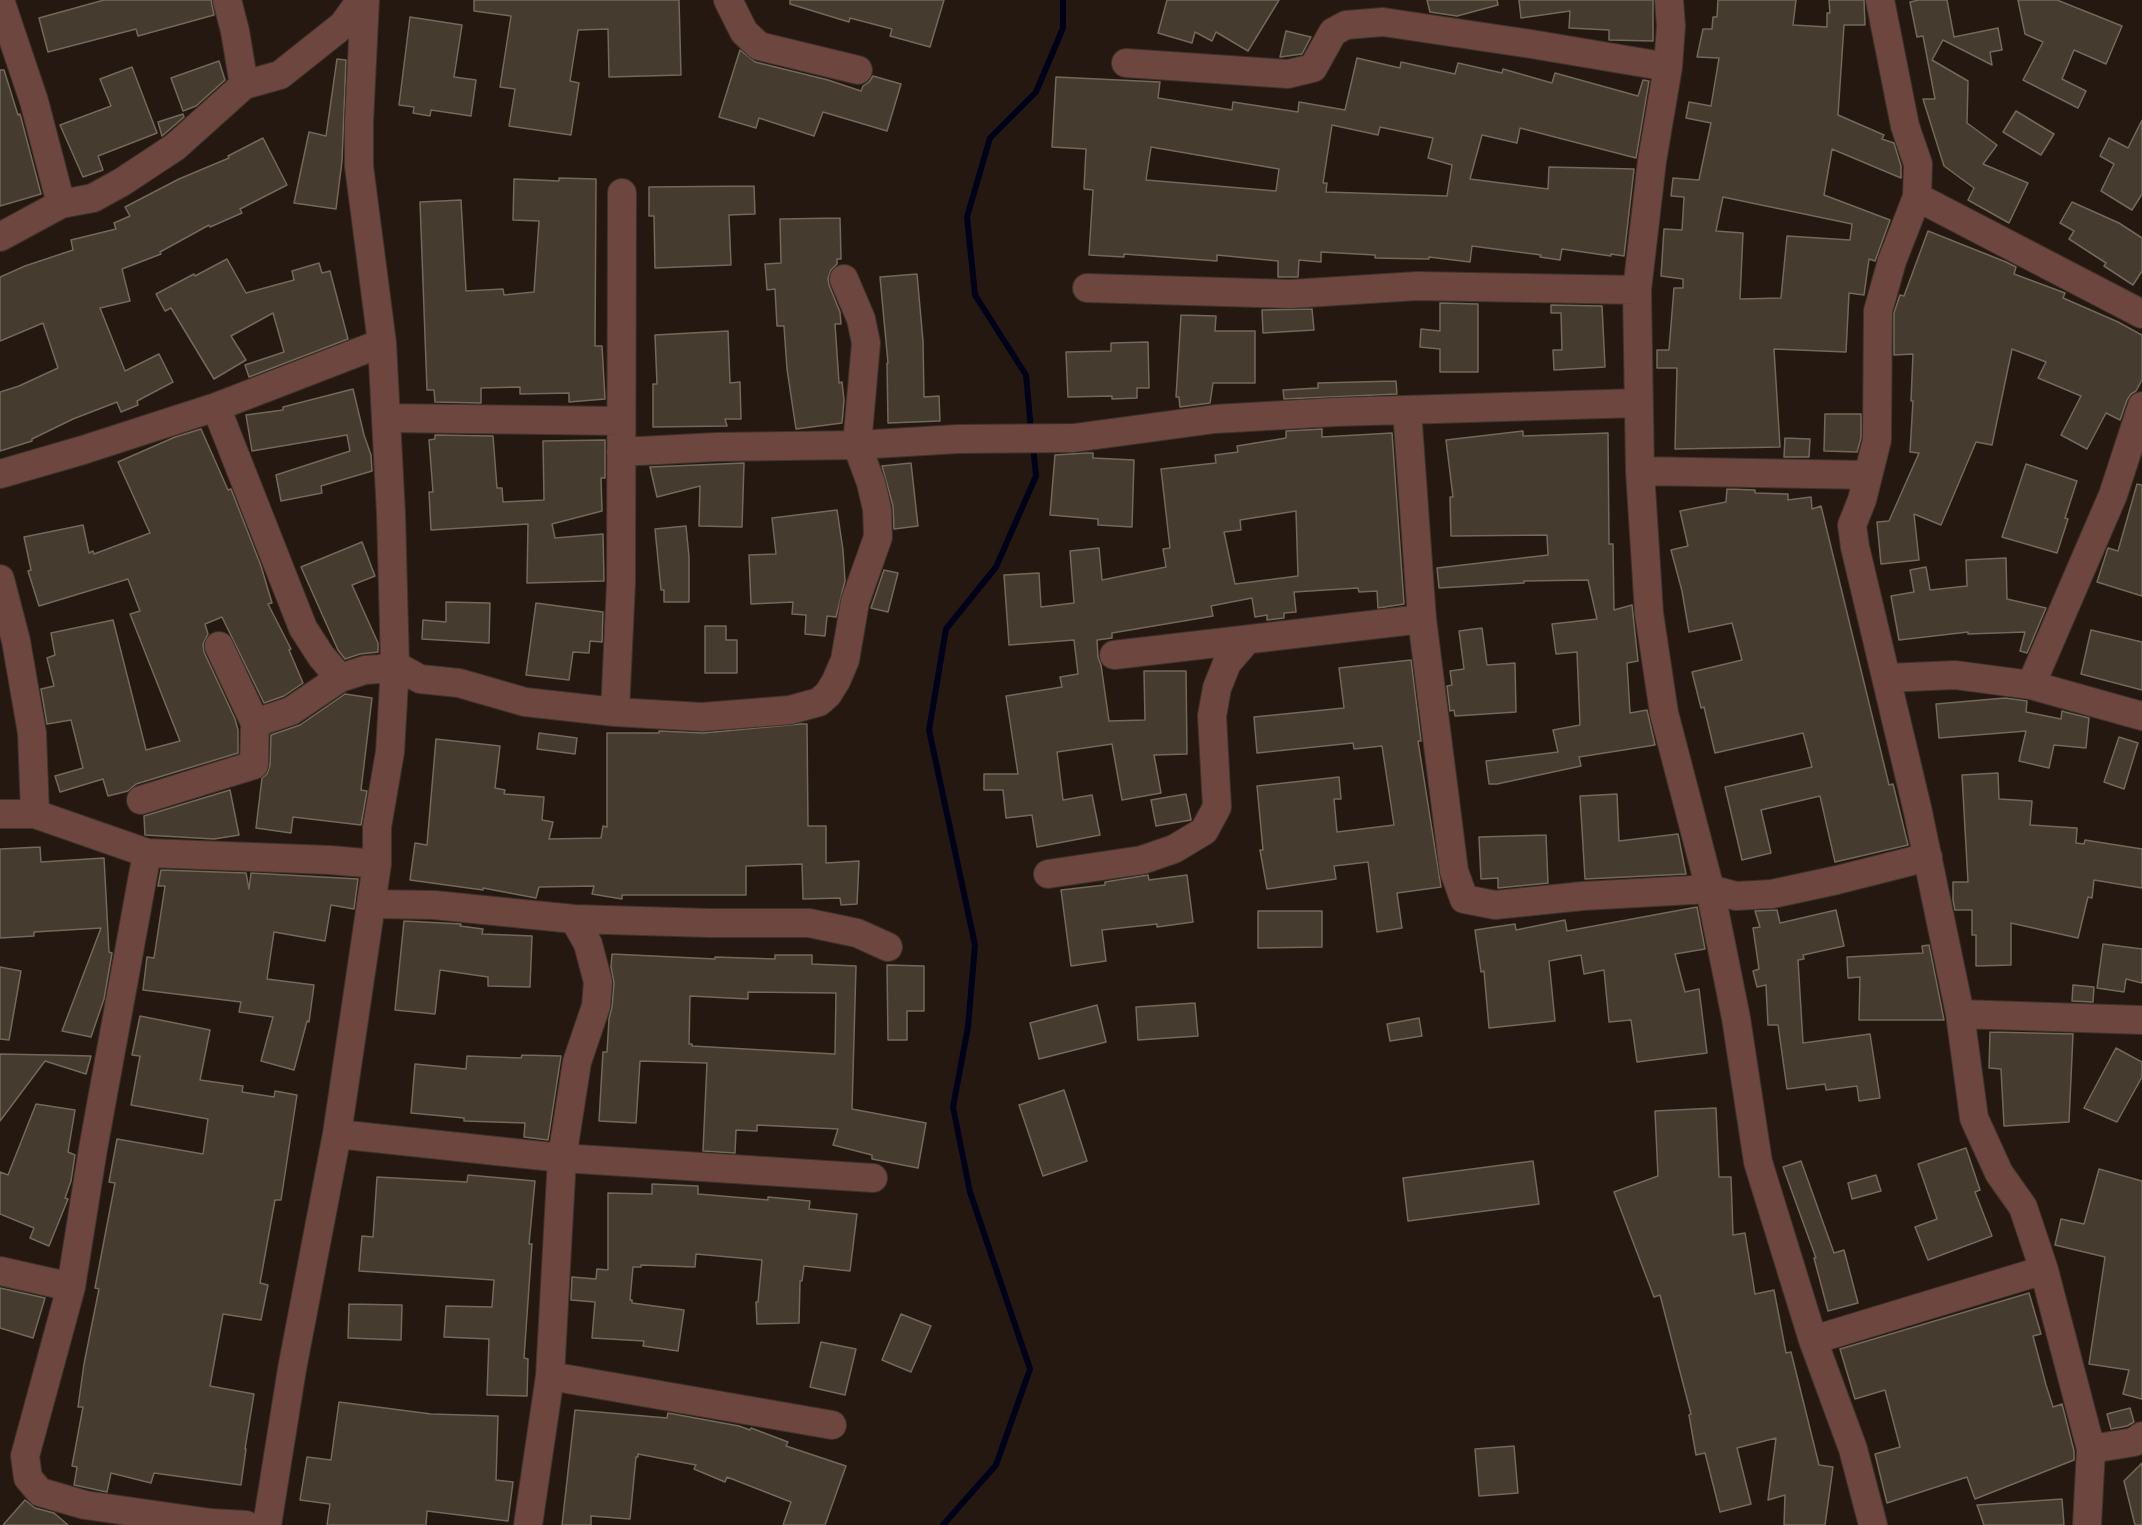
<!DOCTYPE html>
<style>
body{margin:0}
canvas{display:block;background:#251810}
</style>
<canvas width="2142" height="1525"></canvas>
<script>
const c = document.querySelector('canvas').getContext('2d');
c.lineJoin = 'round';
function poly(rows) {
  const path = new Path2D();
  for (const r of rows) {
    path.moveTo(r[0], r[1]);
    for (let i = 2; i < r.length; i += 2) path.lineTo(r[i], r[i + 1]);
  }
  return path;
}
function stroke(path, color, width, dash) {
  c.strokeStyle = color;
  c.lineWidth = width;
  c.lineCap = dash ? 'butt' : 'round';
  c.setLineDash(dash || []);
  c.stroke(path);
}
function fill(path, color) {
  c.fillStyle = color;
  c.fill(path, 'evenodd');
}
stroke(poly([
 [1031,430,1026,375,975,295,967,217,990,138,1036,92,1063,28,1063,0],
 [943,1525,996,1465,1030,1369,970,1192,953,1107,968,1027,975,945,929,730,946,629,996,567,1036,476,1033,446]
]), '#00021a', 6);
const building = poly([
 [104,0,211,0,214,15,138,36,136,29,48,52,39,18,104,0],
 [474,0,679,0,681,75,609,77,608,29,578,30,570,81,579,83,571,135,509,126,515,89,500,87,511,16,474,11,474,0],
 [790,0,944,0,930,47,890,36,892,29,850,18,849,22,790,4,790,0],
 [1167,0,1279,0,1248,51,1216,32,1212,41,1195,32,1192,43,1158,33,1167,0],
 [1427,0,1497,0,1498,5,1457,16,1430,12,1427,0],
 [1519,0,1653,0,1653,41,1609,40,1609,30,1569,28,1570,11,1521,18,1519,0],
 [1718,0,1796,0,1793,25,1827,27,1827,13,1830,13,1829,0,1864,0,1865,25,1844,25,1838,115,1884,135,1882,139,1894,143,1901,166,1901,178,1832,149,1824,195,1890,220,1875,261,1869,259,1864,295,1849,293,1846,352,1774,349,1780,447,1675,449,1677,368,1657,368,1657,350,1669,350,1674,288,1683,288,1683,279,1661,276,1664,229,1682,230,1684,197,1671,196,1673,178,1699,180,1711,123,1686,118,1689,102,1711,106,1719,58,1697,57,1703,29,1712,29,1713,17,1717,17,1718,0],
 [1723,197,1852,224,1850,240,1787,236,1781,298,1740,299,1743,233,1716,231,1723,197],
 [1919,0,1947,0,1954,37,1998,28,2002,50,1990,52,1992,65,1943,40,1932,60,1968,81,1967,123,1997,145,1983,164,2028,183,2009,223,1968,200,1974,188,1944,166,1923,99,1935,99,1923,36,1917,37,1910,2,1919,0],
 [2018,0,2057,0,2122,26,2106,64,2074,50,2062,79,2086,91,2078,108,2023,80,2043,42,2025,34,2018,0],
 [410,17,462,25,454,77,476,80,471,116,431,110,430,116,413,113,414,107,399,105,410,17],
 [1286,31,1311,37,1302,54,1280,57,1286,31],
 [740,50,755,62,828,80,861,91,863,86,869,82,873,76,901,84,887,131,823,112,814,136,759,118,756,128,719,117,740,50],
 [1357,58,1400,68,1401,62,1455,74,1458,63,1502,73,1503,69,1552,83,1555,73,1638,96,1643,80,1649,81,1636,158,1520,128,1517,143,1482,135,1470,179,1548,189,1549,167,1634,169,1624,256,1611,254,1611,256,1562,249,1560,260,1540,257,1541,255,1472,246,1470,262,1429,257,1429,259,1375,258,1375,255,1321,252,1321,262,1299,260,1298,277,1278,277,1278,261,1217,255,1217,261,1124,254,1124,257,1089,255,1093,190,1084,189,1086,149,1052,147,1056,77,1160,82,1158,98,1232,110,1233,102,1298,112,1299,102,1345,110,1357,58],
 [1332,125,1378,135,1380,127,1433,138,1428,158,1452,165,1447,196,1326,192,1327,183,1323,183,1332,125],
 [1151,147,1279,169,1276,191,1146,180,1151,147],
 [337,59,346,60,342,161,336,209,294,203,309,132,326,136,337,59],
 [219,61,225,80,196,106,183,111,171,78,219,61],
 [132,67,157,133,98,156,103,170,83,177,60,125,111,106,100,79,132,67],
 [0,70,4,70,18,115,20,114,41,194,0,206,0,70],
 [2016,111,2054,134,2041,155,2003,132,2016,111],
 [183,114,184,117,162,136,158,122,183,114],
 [2142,120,2142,194,2132,210,2101,191,2114,164,2100,156,2109,138,2128,148,2142,120],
 [263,138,287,185,240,209,242,213,210,227,209,225,160,252,161,254,122,269,130,301,100,308,125,371,159,354,173,382,137,401,138,405,121,412,117,402,73,419,32,439,32,441,0,451,0,392,19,386,58,368,43,323,0,341,0,277,25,266,73,250,71,240,116,229,114,223,130,216,125,207,179,179,229,158,228,156,263,138],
 [559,178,596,179,595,346,602,346,605,399,569,402,569,393,520,394,520,387,481,388,481,403,435,402,434,390,427,390,420,202,461,200,466,291,503,289,504,295,534,292,539,221,513,220,514,179,559,181,559,178],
 [754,186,755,214,729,215,731,265,655,268,654,216,649,216,649,187,754,186],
 [2072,202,2119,223,2142,238,2142,271,2133,285,2104,266,2106,263,2069,239,2074,231,2060,223,2072,202],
 [840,218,841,259,837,259,837,264,831,270,828,278,829,285,840,312,841,324,835,324,839,383,842,382,844,400,842,423,796,429,787,369,784,326,777,326,775,289,767,290,765,264,781,263,780,219,840,218],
 [1928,231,2006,262,2016,267,2014,274,2065,293,2063,298,2118,322,2142,335,2142,380,2136,391,2131,394,2127,400,2120,420,2106,413,2087,449,2061,435,2081,396,2038,378,2046,362,2012,349,1992,445,1976,442,1941,525,1914,514,1919,560,1881,564,1877,522,1889,521,1919,453,1910,452,1913,401,1911,401,1913,354,1894,355,1894,313,1900,295,1904,296,1928,231],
 [227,259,246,293,294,280,292,271,319,263,322,273,330,271,348,339,249,377,245,365,284,352,273,313,231,336,246,360,214,379,171,308,165,311,156,294,194,274,195,276,227,259],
 [917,274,923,341,924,397,939,396,940,421,888,423,887,363,888,363,880,277,917,274],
 [1440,303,1478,304,1478,372,1440,372,1440,349,1420,347,1421,329,1440,331,1440,303],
 [1551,305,1602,306,1605,367,1554,370,1553,350,1562,350,1561,313,1551,313,1551,305],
 [1312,309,1314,330,1263,333,1262,310,1312,309],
 [1181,315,1216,316,1215,331,1255,331,1255,383,1213,383,1210,403,1180,407,1179,397,1176,397,1181,315],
 [728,331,730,383,740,382,741,419,725,419,727,426,653,427,653,384,657,384,655,335,728,331],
 [1148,342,1149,388,1137,388,1137,398,1112,399,1112,396,1068,397,1066,352,1111,351,1111,343,1148,342],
 [1396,381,1397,394,1284,399,1283,390,1318,388,1318,383,1396,381],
 [353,389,364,435,371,455,372,471,321,486,322,493,281,501,276,475,350,451,347,435,252,451,246,415,283,410,283,407,353,389],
 [1825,414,1861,414,1861,438,1857,452,1824,451,1825,414],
 [201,429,228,490,231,489,261,566,272,603,268,604,291,649,289,650,303,683,284,696,264,703,222,617,205,624,208,634,203,644,204,652,235,719,238,730,238,753,136,784,128,791,108,796,103,779,60,792,55,776,83,768,71,720,47,724,41,689,54,686,47,658,55,655,51,633,113,620,146,750,180,741,130,614,140,611,128,579,39,606,28,571,31,570,24,537,83,525,89,553,93,551,94,554,150,533,118,462,175,437,201,429],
 [1322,429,1322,437,1392,433,1404,604,1378,608,1377,591,1359,592,1358,588,1294,592,1296,612,1284,613,1284,618,1267,620,1267,615,1255,617,1252,598,1211,606,1213,616,1112,633,1112,638,1097,640,1098,657,1101,665,1109,721,1145,720,1144,671,1186,671,1187,754,1154,755,1161,793,1122,800,1112,744,1057,752,1063,800,1092,795,1100,835,1037,847,1032,815,1006,818,1003,790,984,790,984,774,1018,774,1006,696,1062,687,1060,677,1078,674,1074,640,1009,645,1004,575,1039,573,1041,607,1074,603,1070,551,1099,548,1102,580,1166,567,1163,549,1170,548,1161,469,1216,463,1215,455,1238,452,1237,446,1286,438,1286,431,1322,429],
 [1296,511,1298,576,1235,584,1224,532,1241,530,1240,520,1296,511],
 [1523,431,1523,436,1608,433,1609,544,1613,544,1614,610,1632,605,1638,661,1627,663,1630,713,1647,710,1655,745,1579,757,1581,766,1497,784,1489,784,1486,761,1558,752,1553,730,1580,725,1577,652,1556,654,1552,624,1597,619,1588,580,1524,581,1524,583,1439,588,1437,568,1548,555,1547,535,1451,536,1450,497,1453,497,1446,440,1523,431],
 [435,435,493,436,497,488,502,488,503,502,544,500,543,441,605,440,605,478,601,478,602,511,552,524,555,538,603,534,604,581,527,583,528,524,431,530,429,492,433,492,429,440,435,439,435,435],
 [1785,438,1810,439,1809,457,1784,457,1785,438],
 [1087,453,1093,453,1093,458,1134,460,1132,527,1098,525,1098,519,1050,515,1055,455,1087,453],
 [744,463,742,527,699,526,700,486,657,497,650,467,744,463],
 [911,463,918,526,894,529,893,506,882,466,911,463],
 [2026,464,2077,481,2065,518,2068,519,2057,553,2002,537,2026,464],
 [2137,484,2142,485,2142,596,2097,582,2108,548,2118,551,2137,484],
 [1727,489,1755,490,1755,493,1788,494,1788,500,1811,497,1812,509,1821,506,1889,785,1893,784,1908,845,1835,862,1820,796,1761,810,1771,853,1742,860,1725,787,1812,767,1803,733,1715,753,1704,707,1701,708,1692,672,1742,660,1732,623,1689,632,1682,591,1671,550,1688,546,1680,511,1726,502,1727,489],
 [837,510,843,550,845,581,836,617,827,616,825,636,805,634,806,615,792,614,793,602,751,604,749,555,776,554,772,518,837,510],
 [686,526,689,557,689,602,664,602,664,590,661,590,655,529,686,526],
 [362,542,375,576,352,585,378,643,378,652,360,654,345,659,338,650,301,567,362,542],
 [2006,558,2007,599,2046,608,2027,653,2020,651,2025,632,1968,634,1968,632,1899,640,1891,596,1914,592,1910,570,1926,567,1930,590,1967,586,1966,560,2006,558],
 [884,570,898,573,888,612,871,608,884,570],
 [446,602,490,603,489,643,422,639,423,620,446,622,446,602],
 [536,603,603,612,602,642,590,641,589,653,573,652,569,680,526,675,536,603],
 [705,626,726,626,726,640,737,640,737,673,705,673,705,626],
 [1482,628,1487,665,1515,663,1516,712,1455,716,1454,710,1450,711,1447,686,1452,685,1450,671,1464,669,1459,631,1482,628],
 [2091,630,2142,642,2142,690,2081,674,2091,630],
 [1411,660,1421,741,1418,741,1441,887,1397,893,1402,928,1377,932,1368,862,1334,866,1336,879,1267,889,1260,850,1263,850,1257,786,1339,777,1341,799,1334,799,1337,832,1394,825,1382,746,1354,749,1353,743,1257,753,1254,717,1344,708,1339,668,1411,660],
 [345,694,372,698,361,790,367,791,361,825,293,817,291,833,256,828,262,778,267,774,270,765,271,735,300,725,345,694],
 [2005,698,2027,701,2026,712,2061,719,2062,711,2065,712,2089,718,2086,748,2054,745,2049,768,2019,761,2026,731,1939,738,1936,704,2005,698],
 [800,724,807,724,808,826,826,826,826,863,859,861,857,904,841,905,840,898,803,899,802,864,746,866,746,895,622,895,622,899,592,894,594,886,539,887,536,898,483,888,483,890,410,880,415,843,427,845,436,739,500,746,495,788,505,790,504,794,544,797,542,820,553,822,549,839,601,838,603,826,607,827,607,733,659,733,659,731,703,733,800,724],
 [539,733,577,738,575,754,537,749,539,733],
 [2119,737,2138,743,2124,789,2104,782,2119,737],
 [1998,773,1999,799,2032,801,2030,825,2077,828,2076,843,2084,844,2085,840,2142,849,2142,888,2094,880,2092,898,2088,897,2078,938,2011,923,2011,965,1976,966,1976,935,1972,935,1972,910,1955,910,1953,900,1953,882,1968,882,1962,775,1998,773],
 [230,790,239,835,214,839,145,835,144,816,230,790],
 [1186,794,1191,820,1156,826,1151,800,1186,794],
 [1617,794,1619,841,1678,834,1686,874,1585,879,1580,796,1617,794],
 [1546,835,1548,883,1498,888,1498,878,1481,879,1479,837,1546,835],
 [40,847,41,862,104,858,109,952,112,953,104,999,91,1037,62,1031,101,928,34,932,34,936,0,938,0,849,40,847],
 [161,870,246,873,249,889,251,873,358,879,354,909,331,905,325,941,274,932,267,979,314,985,309,1022,307,1021,294,1070,261,1061,273,1017,239,1012,241,1002,143,990,147,957,154,958,165,886,158,886,161,870],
 [1148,875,1149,880,1187,875,1193,922,1157,927,1157,924,1102,930,1106,961,1071,966,1061,890,1105,885,1105,882,1148,875],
 [1697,907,1705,949,1675,954,1685,992,1699,989,1707,1053,1637,1062,1631,1020,1609,1022,1604,970,1584,974,1581,955,1549,961,1555,1021,1489,1028,1484,971,1481,972,1475,930,1515,924,1516,930,1565,920,1567,931,1697,907],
 [1777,910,1780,923,1836,910,1844,946,1803,955,1804,959,1798,960,1803,1043,1870,1034,1880,1098,1859,1101,1857,1086,1826,1090,1825,1084,1787,1089,1778,1025,1768,1025,1766,985,1757,987,1753,971,1759,969,1753,928,1760,927,1755,911,1777,910],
 [1258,911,1322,911,1322,947,1258,948,1258,911],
 [404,921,461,924,460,926,483,929,482,934,532,936,530,987,488,986,488,977,440,970,435,1014,395,1010,404,921],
 [2103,944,2142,949,2142,983,2126,979,2124,992,2097,988,2103,944],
 [1929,945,1944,1020,1859,1020,1860,977,1848,978,1847,957,1923,953,1922,946,1929,945],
 [612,954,715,959,715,957,775,959,775,955,812,955,812,964,856,966,852,1109,926,1123,918,1168,872,1159,872,1155,833,1145,838,1129,757,1125,757,1131,736,1130,735,1153,703,1151,707,1063,640,1061,636,1123,599,1121,603,1052,607,1052,609,1019,612,1007,614,983,611,967,612,954],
 [748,992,836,993,835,1054,692,1046,692,1044,689,1044,690,996,748,999,748,992],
 [887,965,924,966,924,1011,907,1011,907,1040,888,1040,887,965],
 [0,967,21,971,9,1040,0,1039,0,967],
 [2073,985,2094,987,2093,1002,2072,1001,2073,985],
 [1195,1003,1198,1036,1138,1040,1136,1007,1195,1003],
 [1097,1005,1106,1042,1039,1059,1030,1023,1097,1005],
 [140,1016,210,1030,200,1080,243,1086,242,1092,274,1097,275,1091,297,1095,281,1200,275,1200,260,1283,268,1285,261,1320,223,1314,210,1386,254,1394,245,1449,246,1449,241,1485,154,1473,151,1483,111,1473,107,1492,74,1485,77,1467,72,1466,83,1407,78,1407,84,1364,99,1289,95,1288,115,1183,109,1182,117,1139,203,1154,208,1119,131,1105,140,1056,132,1055,140,1016],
 [1419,1018,1422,1036,1390,1041,1387,1024,1419,1018],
 [1990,1032,2073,1034,2069,1122,2004,1126,2001,1069,1989,1068,1990,1032],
 [2116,1048,2142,1062,2142,1077,2117,1122,2084,1108,2116,1048],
 [0,1054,50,1055,91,1056,86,1074,45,1061,0,1121,0,1054],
 [522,1055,561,1056,548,1140,524,1137,525,1123,464,1121,464,1118,411,1113,415,1064,466,1069,467,1056,521,1058,522,1055],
 [1064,1090,1087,1161,1043,1176,1019,1105,1064,1090],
 [36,1104,75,1110,68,1152,75,1155,71,1181,65,1198,68,1199,49,1246,30,1238,34,1228,0,1214,0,1172,8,1175,36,1104],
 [1716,1108,1719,1177,1731,1177,1733,1235,1745,1233,1755,1294,1774,1290,1786,1353,1791,1352,1819,1465,1833,1467,1825,1525,1784,1525,1785,1495,1768,1500,1776,1438,1737,1448,1751,1504,1720,1512,1705,1453,1696,1455,1689,1415,1691,1414,1660,1295,1654,1297,1614,1192,1658,1176,1655,1111,1716,1108],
 [1966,1148,1980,1190,1975,1192,1992,1236,1928,1260,1915,1227,1937,1219,1918,1164,1966,1148],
 [1533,1161,1539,1204,1408,1221,1403,1178,1533,1161],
 [1801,1161,1834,1253,1844,1250,1858,1303,1828,1311,1814,1258,1816,1258,1783,1167,1801,1161],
 [2099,1169,2142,1181,2142,1399,2123,1394,2129,1370,2089,1364,2105,1257,2055,1245,2061,1219,2084,1224,2099,1169],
 [468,1175,535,1181,529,1244,532,1244,524,1358,528,1359,527,1396,487,1395,489,1339,444,1337,446,1306,492,1307,494,1280,359,1271,362,1236,373,1237,377,1177,467,1182,468,1175],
 [1876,1175,1881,1191,1852,1199,1848,1183,1876,1175],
 [652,1184,698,1186,698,1194,768,1200,768,1197,810,1201,809,1209,857,1214,850,1271,804,1266,802,1281,800,1281,799,1323,757,1324,756,1302,758,1302,762,1260,696,1254,695,1267,641,1265,641,1267,633,1267,630,1300,632,1300,632,1303,684,1310,678,1351,643,1346,644,1341,592,1338,595,1302,571,1300,572,1277,596,1279,597,1269,608,1270,608,1193,652,1194,652,1184],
 [0,1288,45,1298,33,1338,0,1328,0,1288],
 [2029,1293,2041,1334,2033,1336,2046,1385,2053,1407,2062,1404,2074,1451,2074,1460,1975,1499,1967,1477,1887,1503,1875,1454,1900,1447,1885,1390,1855,1399,1840,1349,2029,1293],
 [349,1304,402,1305,401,1340,348,1338,349,1304],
 [901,1314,931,1326,911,1372,882,1360,901,1314],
 [821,1342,856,1349,845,1395,810,1387,821,1342],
 [339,1402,431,1414,498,1416,496,1480,513,1482,508,1521,427,1511,426,1525,327,1525,330,1504,300,1500,307,1457,331,1460,339,1402],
 [2130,1408,2134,1422,2127,1426,2111,1429,2107,1414,2130,1408],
 [575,1410,667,1418,668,1413,739,1426,750,1430,751,1428,788,1442,786,1446,846,1466,825,1525,783,1525,791,1502,727,1477,725,1482,694,1469,696,1465,638,1454,638,1457,636,1457,630,1519,591,1516,591,1525,562,1525,575,1410],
 [1514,1446,1518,1493,1479,1496,1475,1449,1514,1446],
 [2142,1463,2142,1525,2135,1525,2124,1481,2142,1463],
 [2062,1499,2064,1525,1984,1525,1977,1505,2062,1499],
 [25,1500,35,1508,54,1513,68,1525,3,1525,25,1500]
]);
fill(building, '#453b2e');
stroke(building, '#73695a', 1.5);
const minor = poly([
 [0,0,34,101,61,204],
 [227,0,235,31,244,85],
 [728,0,744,32,759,46,858,70],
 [1669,0,1671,26,1668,67,1652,161,1637,290,1640,471,1649,613,1664,713,1710,889,1736,1018,1758,1162,1813,1340,1853,1449,1873,1525],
 [1880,0,1905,126,1918,164,1917,197,1892,261,1878,311,1877,440,1862,500,1852,525,1855,547,1918,812,1960,1014,1974,1118,1999,1173,2023,1207,2044,1270,2091,1449,2087,1525],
 [1126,63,1288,74,1313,68,1333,32,1346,25,1383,22,1531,44,1668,67],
 [1917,197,2142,314],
 [0,237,61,204,93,198,122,182,175,147,244,85,280,75,343,25,361,0],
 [1087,288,1291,294,1417,286,1637,290],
 [216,407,303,628,321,656,340,678],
 [1407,410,1422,619,1454,871,1464,899,1495,905,1583,896,1710,889,1736,896,1772,894,1837,880,1928,857],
 [386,418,620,421],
 [621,452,716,447,857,445,958,439,1074,438,1215,419,1336,412,1639,403],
 [1640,471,1867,475],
 [0,474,83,450,216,407,382,343],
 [0,579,16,641,32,733,35,814],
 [219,646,255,723],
 [1114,655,1422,619],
 [1887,678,1955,675,2031,685,2142,716],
 [2031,685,2113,495,2142,406],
 [615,712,621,583,622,193],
 [141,800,254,765,255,723,291,711,340,678,365,670,380,669,395,665,420,679,459,683,525,702,615,712,702,717,790,710,819,702,828,694,836,681,845,660,855,602,878,537,877,509,871,483,857,445,866,343,861,319,844,279],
 [0,814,35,814,147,853,330,860,377,864,377,827,390,752,395,665,391,514,382,343,359,166,359,122,365,0],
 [147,853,93,1149,71,1287,25,1456,28,1478,40,1492,85,1505,211,1523,246,1525],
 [1048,874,1142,860,1174,849,1204,831,1217,807,1212,716,1217,688,1227,663,1246,641],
 [372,904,434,905,574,919,709,923,809,923,857,933,888,947],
 [1960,1014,2142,1020],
 [337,1134,562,1158,873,1178],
 [0,1271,71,1287],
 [1813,1340,2044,1270],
 [550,1376,832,1425],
 [2091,1449,2134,1442,2142,1436],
 [267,1525,292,1369,337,1134,377,864],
 [528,1525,550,1376,562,1158,577,1062,596,1006,598,982,588,944,574,919]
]);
stroke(minor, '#3e322a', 30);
stroke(minor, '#6c463f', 28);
</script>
